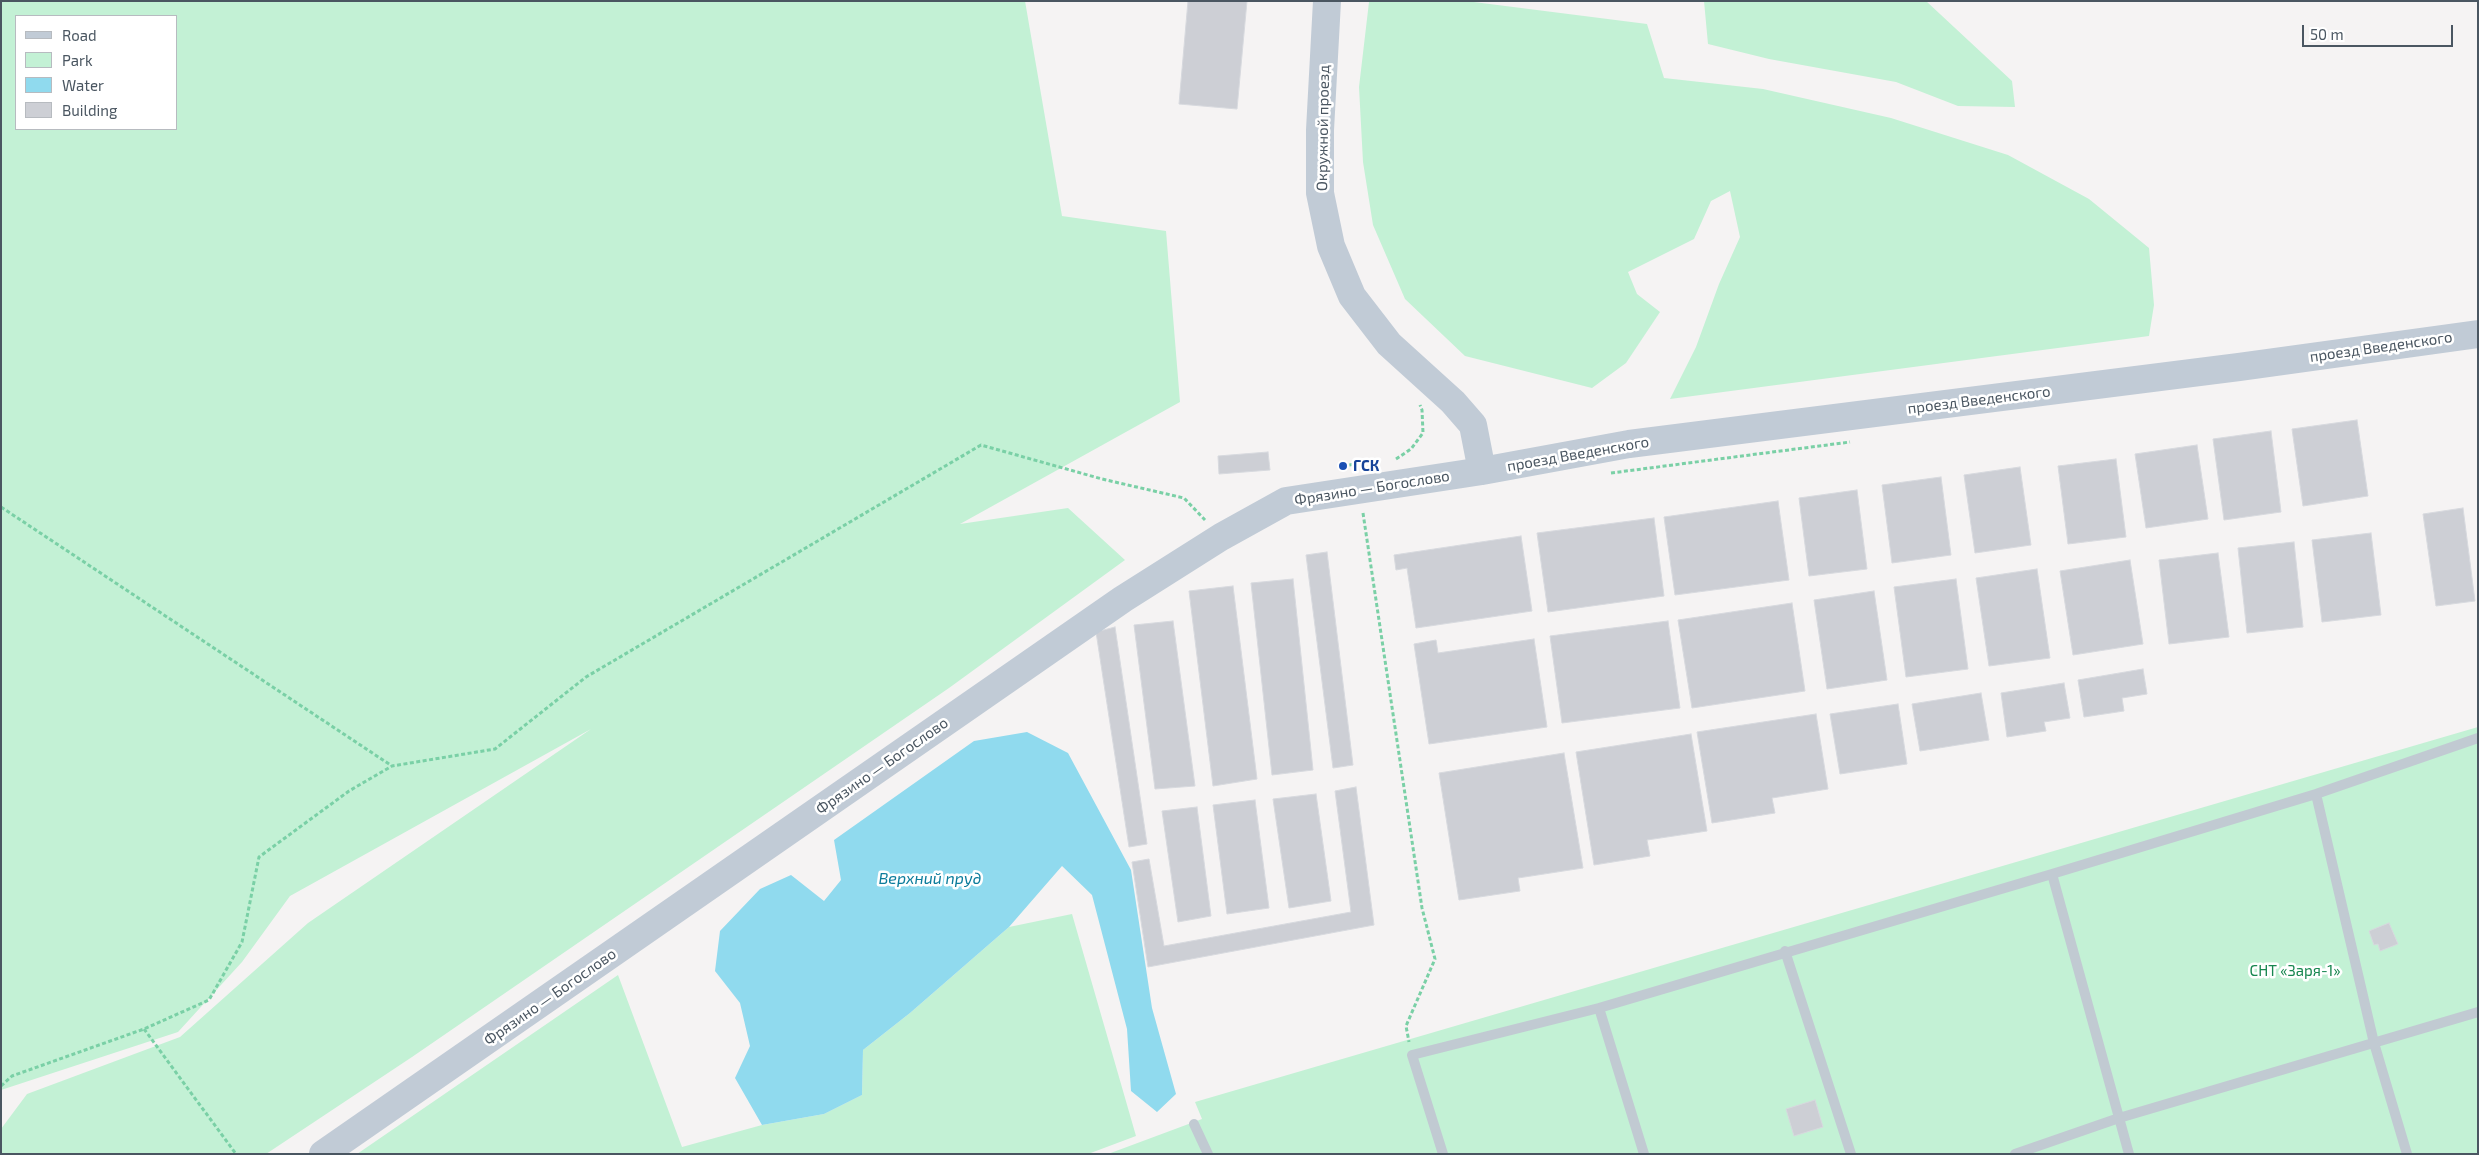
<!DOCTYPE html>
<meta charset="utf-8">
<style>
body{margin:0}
#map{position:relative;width:2479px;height:1155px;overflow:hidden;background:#f5f3f3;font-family:"Exo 2",sans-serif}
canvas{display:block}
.frame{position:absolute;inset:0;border:2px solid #4a5661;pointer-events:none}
.legend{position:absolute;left:15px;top:15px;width:162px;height:115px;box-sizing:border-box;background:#fff;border:1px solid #b7bbc0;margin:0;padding:6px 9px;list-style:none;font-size:15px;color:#4a5661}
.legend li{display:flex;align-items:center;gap:10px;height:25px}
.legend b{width:25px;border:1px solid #b7bbc0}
.scale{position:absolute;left:2302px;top:25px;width:151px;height:22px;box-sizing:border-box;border:2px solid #4a5661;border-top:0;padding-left:6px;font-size:15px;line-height:18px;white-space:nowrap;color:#4a5661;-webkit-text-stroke:4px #fff;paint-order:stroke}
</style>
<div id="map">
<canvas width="2479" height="1155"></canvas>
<div class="frame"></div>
<ul class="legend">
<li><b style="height:6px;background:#c1cbd6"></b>Road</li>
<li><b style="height:14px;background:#c3f1d5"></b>Park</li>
<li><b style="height:14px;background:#90daee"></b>Water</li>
<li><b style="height:14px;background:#cdcfd5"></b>Building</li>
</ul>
<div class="scale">50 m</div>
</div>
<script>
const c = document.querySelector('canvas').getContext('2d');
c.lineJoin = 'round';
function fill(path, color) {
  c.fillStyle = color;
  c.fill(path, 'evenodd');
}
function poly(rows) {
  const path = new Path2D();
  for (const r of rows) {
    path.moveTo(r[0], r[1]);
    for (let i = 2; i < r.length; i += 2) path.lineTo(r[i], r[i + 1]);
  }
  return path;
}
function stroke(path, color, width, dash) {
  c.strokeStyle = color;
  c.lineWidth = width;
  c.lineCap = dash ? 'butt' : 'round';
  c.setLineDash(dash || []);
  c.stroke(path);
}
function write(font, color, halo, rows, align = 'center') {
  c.font = font + ' "Exo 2",sans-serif';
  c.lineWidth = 5;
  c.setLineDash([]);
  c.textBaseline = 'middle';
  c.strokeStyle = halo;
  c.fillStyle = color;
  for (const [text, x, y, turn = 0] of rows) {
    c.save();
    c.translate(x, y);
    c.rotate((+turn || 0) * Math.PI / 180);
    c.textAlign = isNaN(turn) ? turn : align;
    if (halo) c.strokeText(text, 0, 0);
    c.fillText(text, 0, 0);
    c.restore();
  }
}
fill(poly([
 [1,1,1025,1,1062,216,1166,231,1180,402,960,524,1068,508,1125,560,949,688,412,1057,266,1154,1,1154,1,1129,27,1094,180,1037,308,923,591,729,290,896,242,962,178,1032,1,1090],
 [16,16,176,16,176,129,16,129],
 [1466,1,1647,24,1664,78,1763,89,1891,118,2008,155,2089,199,2149,248,2154,305,2149,336,1670,399,1696,347,1719,284,1740,237,1730,191,1711,201,1694,239,1628,272,1637,294,1660,312,1626,363,1592,388,1465,356,1405,299,1373,225,1363,162,1359,87,1369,2],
 [1704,1,1926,1,2012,81,2015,107,1958,106,1896,82,1769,59,1708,44],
 [2478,727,2478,1154,1108,1154,1202,1119,1195,1102],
 [1072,914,1136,1136,1088,1154,357,1154,618,975,682,1147,762,1125,824,1114,862,1095,863,1050,910,1013,1009,927]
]), '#c3f1d5');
fill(poly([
 [1027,732,1068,753,1131,870,1152,1008,1176,1094,1157,1112,1131,1091,1127,1029,1092,895,1062,866,1009,927,910,1013,863,1050,862,1095,824,1114,762,1125,735,1078,750,1046,740,1003,715,971,720,931,760,889,791,875,824,901,841,880,834,840,974,741]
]), '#90daee');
const building = poly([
 [1188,1,1247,1,1237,109,1179,104,1188,1],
 [2357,420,2368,496,2303,506,2292,429,2357,420],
 [2271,431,2281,512,2224,520,2213,439,2271,431],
 [2197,445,2208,519,2146,528,2135,454,2197,445],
 [1268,452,1270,470,1219,474,1218,456,1268,452],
 [2116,459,2126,537,2068,544,2058,466,2116,459],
 [2020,467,2031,545,1975,553,1964,475,2020,467],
 [1941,477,1951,555,1892,563,1882,485,1941,477],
 [1857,490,1867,569,1809,576,1799,498,1857,490],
 [1778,501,1789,580,1675,595,1664,517,1778,501],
 [2463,508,2475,601,2436,606,2423,514,2463,508],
 [1654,518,1664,596,1548,612,1537,533,1654,518],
 [2371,533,2381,615,2322,622,2312,540,2371,533],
 [1521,536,1532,611,1416,628,1407,568,1396,570,1394,555,1521,536],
 [2294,542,2303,627,2247,633,2238,548,2294,542],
 [1327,552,1353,765,1333,768,1306,555,1327,552],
 [2218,553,2229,637,2169,644,2159,560,2218,553],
 [2130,560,2143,644,2073,655,2060,571,2130,560],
 [2037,569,2050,658,1989,666,1976,578,2037,569],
 [1293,579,1313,770,1272,775,1251,583,1293,579],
 [1956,579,1968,669,1906,677,1894,587,1956,579],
 [1233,586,1257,779,1213,786,1189,591,1233,586],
 [1874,591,1887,680,1827,689,1814,600,1874,591],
 [1792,603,1805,691,1692,708,1678,620,1792,603],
 [1173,621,1195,786,1155,789,1134,625,1173,621],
 [1668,621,1680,708,1562,723,1550,636,1668,621],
 [1115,627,1147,844,1129,847,1096,632,1115,627],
 [1534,639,1547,727,1429,744,1414,644,1436,640,1438,653,1534,639],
 [2143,669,2147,694,2122,698,2124,711,2084,717,2078,680,2143,669],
 [2064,683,2070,718,2044,722,2046,731,2007,737,2001,693,2064,683],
 [1981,693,1989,740,1920,751,1912,704,1981,693],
 [1898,704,1907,764,1840,774,1830,714,1898,704],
 [1816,714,1828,789,1772,798,1775,813,1712,823,1697,732,1816,714],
 [1691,734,1707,831,1647,840,1650,856,1594,865,1576,752,1691,734],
 [1564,753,1583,868,1518,878,1520,891,1459,900,1439,773,1564,753],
 [1356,787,1374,925,1148,967,1132,862,1149,859,1164,946,1351,912,1335,791,1356,787],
 [1316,794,1331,901,1289,908,1273,799,1316,794],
 [1255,800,1269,908,1227,914,1213,805,1255,800],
 [1197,807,1211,916,1178,922,1162,811,1197,807],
 [2389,923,2398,944,2380,951,2378,944,2374,945,2369,931,2389,923],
 [1815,1100,1823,1127,1794,1136,1786,1109,1815,1100]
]);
fill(building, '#cdcfd5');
stroke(building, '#d7d9de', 1);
stroke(poly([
 [1396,459,1411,449,1423,433,1422,410,1420,405],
 [1343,466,1355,464],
 [1611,473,1850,442],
 [1,507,392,766],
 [1363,513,1422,908,1435,959,1406,1026,1409,1042],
 [144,1029,236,1154],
 [1,1086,12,1076,144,1029,209,1000,242,942,259,857,349,791,392,766,495,749,586,677,981,445,1102,479,1184,498,1205,520]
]), '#7ad0a6', 3, [4, 2.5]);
stroke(poly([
 [2316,794,2374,1043,2407,1154],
 [2052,874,2129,1154],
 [1785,951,1851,1154],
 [1599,1008,1644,1154],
 [1194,1124,1208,1154],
 [1443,1154,1412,1055,1599,1008,2052,874,2316,794,2478,738],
 [2015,1154,2119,1118,2478,1012]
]), '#c1cad2', 10);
stroke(poly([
 [1327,1,1320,130,1320,193,1331,246,1352,296,1389,344,1453,402,1473,425,1482,471],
 [323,1154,1123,599,1221,537,1286,501,1482,471,1629,444,2239,367,2478,334]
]), '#c1cbd6', 28);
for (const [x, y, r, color] of [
 [1343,466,5,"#1a4fb4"]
]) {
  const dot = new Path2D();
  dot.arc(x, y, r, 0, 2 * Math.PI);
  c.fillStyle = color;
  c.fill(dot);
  stroke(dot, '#fff', 2);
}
write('15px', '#4a5661', '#fff', [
 ["Окружной проезд",1323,128,-89],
 ["проезд Введенского",2381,347,-8],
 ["проезд Введенского",1979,400,-7],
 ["проезд Введенского",1578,454,-10],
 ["Фрязино — Богослово",1372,488,-9],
 ["Фрязино — Богослово",882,766,-35],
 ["Фрязино — Богослово",550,997,-35]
]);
write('bold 15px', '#164399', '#fff', [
 ["ГСК",1353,466]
], 'left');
write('15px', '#17864f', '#fff', [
 ["СНТ «Заря-1»",2295,971]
]);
write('italic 16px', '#0c7c9b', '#fff', [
 ["Верхний пруд",930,879]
]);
</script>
